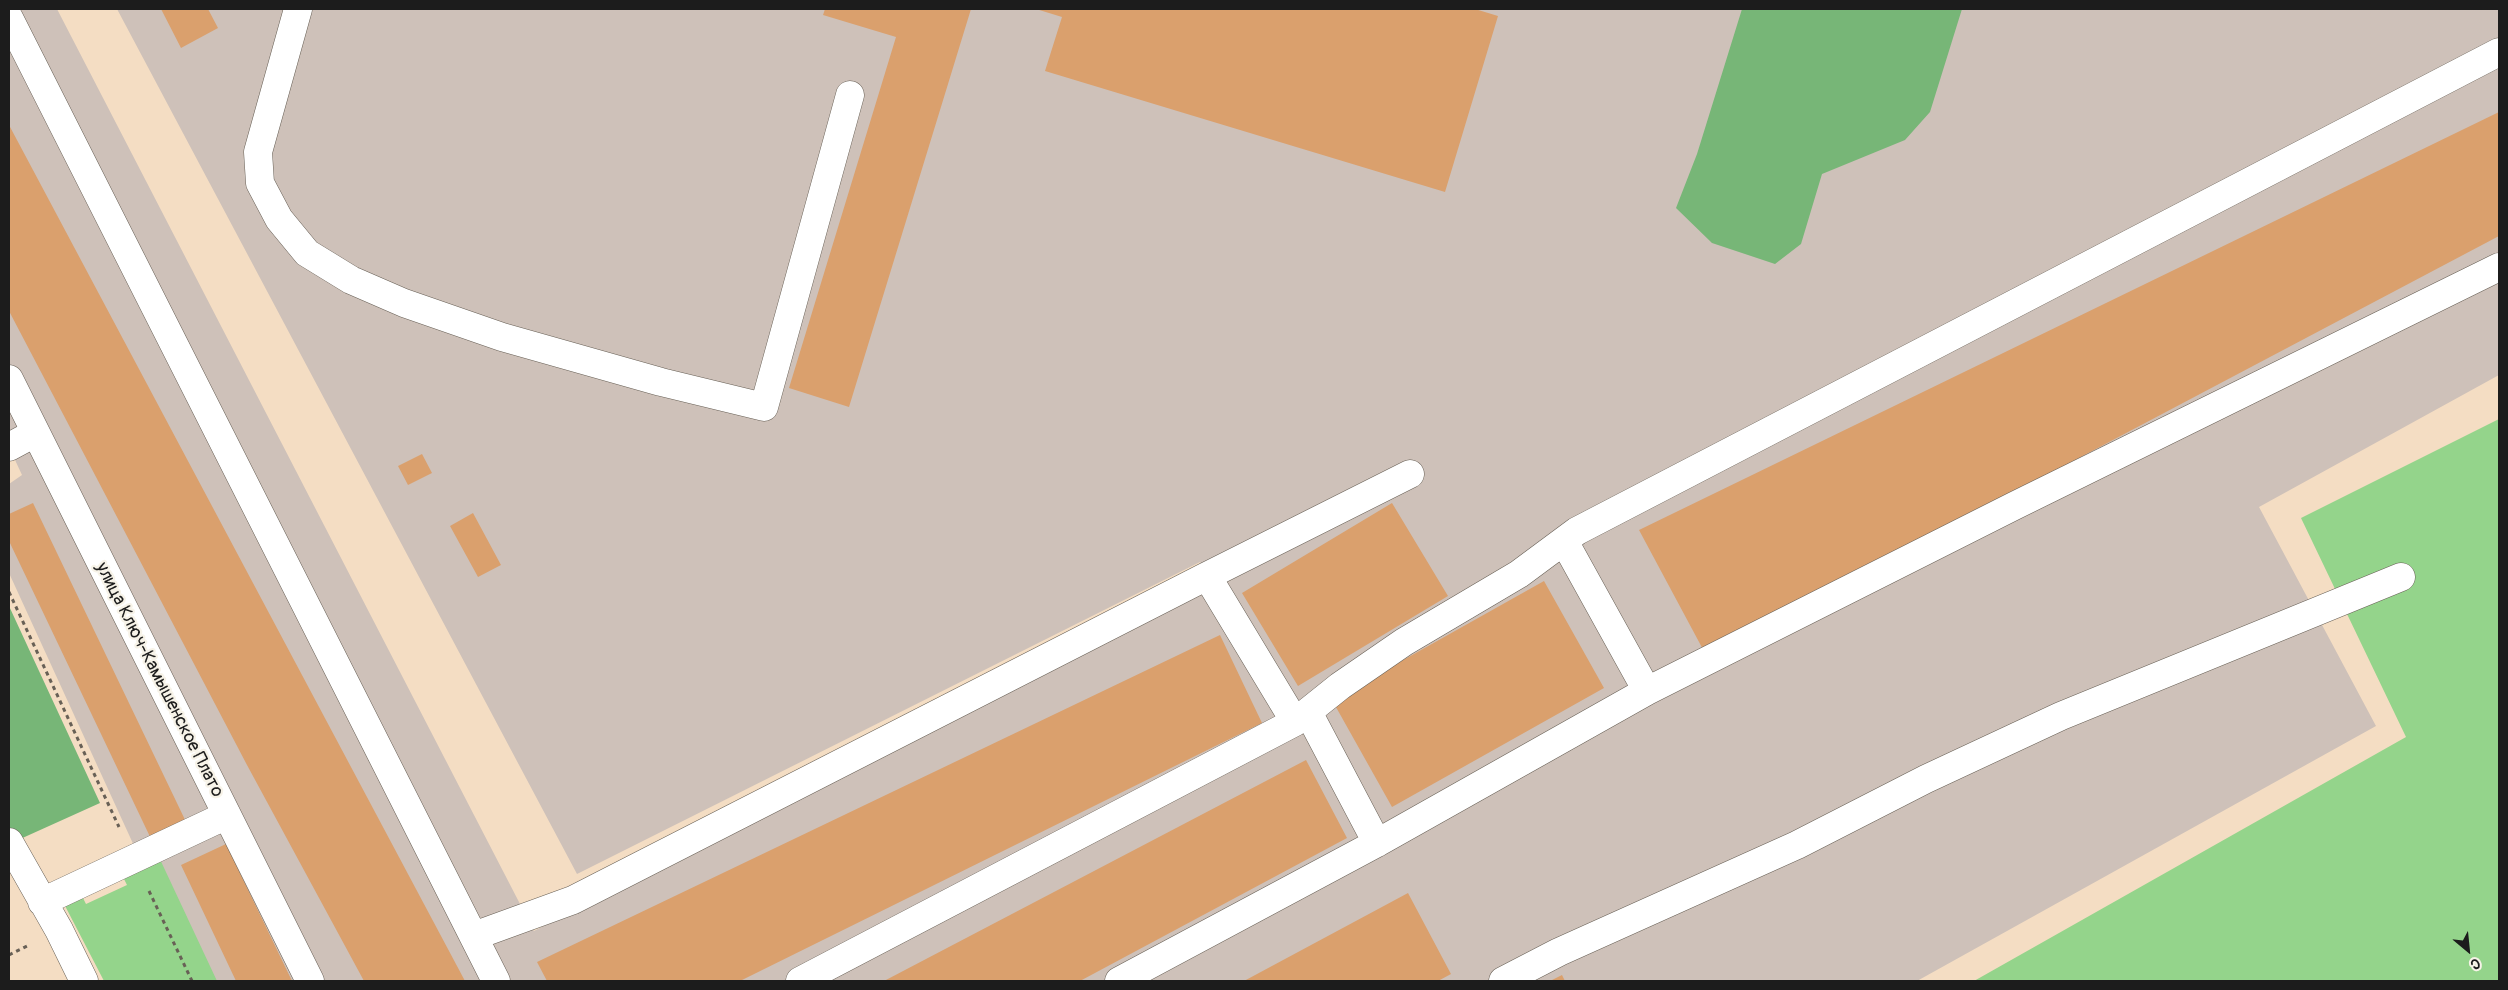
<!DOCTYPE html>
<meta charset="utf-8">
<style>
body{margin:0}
#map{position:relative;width:2508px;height:990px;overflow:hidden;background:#f4ddc3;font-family:Pangolin,sans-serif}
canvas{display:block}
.frame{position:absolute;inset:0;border:10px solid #1c1c1c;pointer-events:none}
.north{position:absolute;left:2443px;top:925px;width:50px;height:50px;-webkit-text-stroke:4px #f7f3e8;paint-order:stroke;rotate:152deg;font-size:14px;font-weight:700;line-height:20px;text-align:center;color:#1c1c1c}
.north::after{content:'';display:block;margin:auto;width:18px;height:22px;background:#1c1c1c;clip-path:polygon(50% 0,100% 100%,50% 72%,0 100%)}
</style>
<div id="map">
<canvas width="2508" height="990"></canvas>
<div class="frame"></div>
<div class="north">С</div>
</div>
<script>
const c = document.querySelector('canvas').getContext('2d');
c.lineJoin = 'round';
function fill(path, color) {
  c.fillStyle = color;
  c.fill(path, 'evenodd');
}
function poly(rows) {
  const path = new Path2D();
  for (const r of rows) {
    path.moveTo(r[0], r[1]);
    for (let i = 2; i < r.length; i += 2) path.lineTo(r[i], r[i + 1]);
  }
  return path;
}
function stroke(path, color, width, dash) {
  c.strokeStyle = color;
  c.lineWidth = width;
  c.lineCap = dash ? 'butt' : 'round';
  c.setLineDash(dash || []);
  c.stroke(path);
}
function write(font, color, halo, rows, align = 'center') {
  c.font = font + ' Pangolin,sans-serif';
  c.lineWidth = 4.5;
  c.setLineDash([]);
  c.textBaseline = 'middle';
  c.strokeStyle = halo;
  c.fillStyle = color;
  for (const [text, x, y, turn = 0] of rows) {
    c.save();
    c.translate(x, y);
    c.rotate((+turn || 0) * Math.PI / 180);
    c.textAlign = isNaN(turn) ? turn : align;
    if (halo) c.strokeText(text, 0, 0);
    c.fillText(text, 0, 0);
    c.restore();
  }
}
fill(poly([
 [9,9,57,9,534,931,1207,576,1200,562,577,874,117,9,2499,9,2499,375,2259,507,2376,726,1917,981,196,981,9,573,9,484,22,475,9,447]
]), '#cec1b9');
fill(poly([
 [2499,419,2499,981,1974,981,2406,737,2301,518],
 [158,855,217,981,104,981,62,900,80,892,86,904,127,885,121,873]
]), '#94d48b');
fill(poly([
 [1742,9,1962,9,1930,112,1905,140,1822,174,1801,244,1775,264,1712,243,1676,208,1697,154],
 [9,606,100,803,18,840,9,835]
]), '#77b677');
fill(poly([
 [161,9,208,9,218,28,181,48],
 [825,9,971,9,849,407,789,388,896,37,823,15],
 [1036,9,1475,9,1498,16,1445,192,1045,71,1062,17],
 [2499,112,2499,236,1706,655,1639,530],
 [9,125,465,981,364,981,247,765,9,311],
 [422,454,432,473,408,485,398,466],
 [33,503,188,826,153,843,9,541,9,514],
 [1392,503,1448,596,1298,686,1242,593],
 [473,513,501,565,478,577,450,526],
 [1544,581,1604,688,1392,807,1332,700],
 [1220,635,1262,723,740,981,547,981,537,962],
 [1306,760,1347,838,1080,981,884,981],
 [226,844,292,981,236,981,181,865],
 [1408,893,1451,974,1438,981,1244,981],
 [1562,975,1565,981,1550,981]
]), '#daa06d');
const minor = poly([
 [298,9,258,152,260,183,279,219,307,253,351,280,404,303,502,337,661,382,764,407,850,95],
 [9,18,496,981],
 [9,379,310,981],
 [9,447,35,433],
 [1564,541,1647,691],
 [1207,576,1410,474],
 [1308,712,1377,843],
 [9,842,59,930,84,981],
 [42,902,227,815],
 [474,936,573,900,1207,576,1295,722],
 [800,981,1295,722,1340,686,1404,642,1519,574,1577,531,2499,52],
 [1119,981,1377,843,1647,691,2014,506,2499,267],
 [1503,981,1559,952,1797,845,1926,779,2061,716,2401,577]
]);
stroke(minor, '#686056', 29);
stroke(poly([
 [9,592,119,827],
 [149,891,192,981],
 [9,955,27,946]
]), '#686056', 3, [4, 4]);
stroke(minor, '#fff', 28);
write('18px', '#1c1c1c', '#f7f3e8', [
 ["улица Ключ-Камышенское Плато",159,680,63]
]);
</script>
